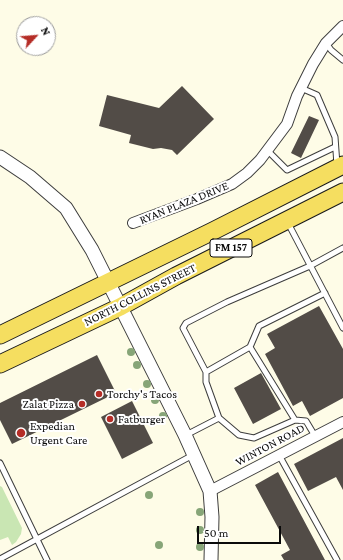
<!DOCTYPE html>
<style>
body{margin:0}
#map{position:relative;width:343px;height:560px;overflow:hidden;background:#fefce7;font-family:"Crimson Pro",serif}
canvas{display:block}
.north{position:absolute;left:16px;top:16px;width:40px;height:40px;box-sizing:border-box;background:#fff;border:1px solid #9d9d9d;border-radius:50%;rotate:64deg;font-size:11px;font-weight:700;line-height:16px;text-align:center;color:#0a0a0a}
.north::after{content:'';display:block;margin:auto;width:14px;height:18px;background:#b52d27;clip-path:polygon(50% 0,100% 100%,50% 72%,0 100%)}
.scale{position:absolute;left:197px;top:526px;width:84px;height:18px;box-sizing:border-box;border:2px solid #0a0a0a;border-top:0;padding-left:5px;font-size:12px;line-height:14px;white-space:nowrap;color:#0a0a0a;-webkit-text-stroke:3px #fff;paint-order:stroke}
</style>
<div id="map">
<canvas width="343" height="560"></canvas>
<div class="north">N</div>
<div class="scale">50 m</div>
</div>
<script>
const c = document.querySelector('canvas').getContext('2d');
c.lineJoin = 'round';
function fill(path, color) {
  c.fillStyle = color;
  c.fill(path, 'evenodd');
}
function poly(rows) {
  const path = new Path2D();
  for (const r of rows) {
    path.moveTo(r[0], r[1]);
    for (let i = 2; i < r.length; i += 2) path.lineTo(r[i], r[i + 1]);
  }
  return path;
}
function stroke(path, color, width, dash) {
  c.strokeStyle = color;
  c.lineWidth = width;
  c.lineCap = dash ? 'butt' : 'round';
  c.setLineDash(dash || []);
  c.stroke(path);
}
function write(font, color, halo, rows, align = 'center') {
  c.font = font + ' "Crimson Pro",serif';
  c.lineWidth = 4;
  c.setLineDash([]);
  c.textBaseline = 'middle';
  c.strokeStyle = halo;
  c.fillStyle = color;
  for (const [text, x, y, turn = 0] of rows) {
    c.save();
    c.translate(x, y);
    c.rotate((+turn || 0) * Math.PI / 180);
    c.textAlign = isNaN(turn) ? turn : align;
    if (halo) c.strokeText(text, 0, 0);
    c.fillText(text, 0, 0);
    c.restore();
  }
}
fill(poly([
 [0,486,2,487,22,528,21,534,16,542,12,545,8,537,0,540]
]), '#c9e6b3');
fill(poly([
 [182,86,214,119,177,155,172,150,161,148,153,149,129,143,131,135,99,126,107,95,159,108],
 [309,116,319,120,301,158,291,153],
 [319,306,343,349,343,398,310,416,302,401,293,406,265,354,275,348,267,334],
 [97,355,116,393,12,444,0,420,0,403],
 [261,373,281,409,253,424,234,388],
 [132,401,153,443,122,459,101,417],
 [343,438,343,490,336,477,308,491,294,464],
 [278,472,325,560,284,560,281,555,290,550,255,485]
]), '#524c47');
const service = poly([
 [326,43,331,50,343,60],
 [301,88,317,95,335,137,337,165],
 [267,150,287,170,335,147],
 [288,223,343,328],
 [250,347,295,420],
 [206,372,183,328,186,323,227,302,310,266,343,248],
 [219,418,206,382,206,372,250,347,259,326,325,293],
 [186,435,219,418,239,435,254,438,295,420,306,421,315,436],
 [279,455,337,560],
 [0,463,47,560],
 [0,559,193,455]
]);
const minor = poly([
 [133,223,197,199,232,184,247,173,260,160,287,124,297,96,313,64,326,43,343,26],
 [210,491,343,422]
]);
const tertiary = poly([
 [0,157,30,177,66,208,92,250,185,435,210,491,212,517,211,560]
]);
const primary = poly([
 [0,335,213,231,343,165],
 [0,364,120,307,176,276,343,192]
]);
stroke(service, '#3d3d3d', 7);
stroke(minor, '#3d3d3d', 12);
stroke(tertiary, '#3d3d3d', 15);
stroke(primary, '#1b1b1b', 19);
stroke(service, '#fff', 5);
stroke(minor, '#fff', 10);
stroke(tertiary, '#fff', 13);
stroke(primary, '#f5de60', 17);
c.fillStyle = '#87a578';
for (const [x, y] of [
 [131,352],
 [137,365],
 [147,384],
 [155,400],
 [163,416],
 [149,495],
 [200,512],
 [200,530],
 [159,545],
 [200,547]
]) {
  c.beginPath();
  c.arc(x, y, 4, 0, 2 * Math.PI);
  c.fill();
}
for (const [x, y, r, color] of [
 [99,394,4,"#b52d27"],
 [82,404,4,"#b52d27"],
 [110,419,4,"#b52d27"],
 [21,433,5,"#b52d27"]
]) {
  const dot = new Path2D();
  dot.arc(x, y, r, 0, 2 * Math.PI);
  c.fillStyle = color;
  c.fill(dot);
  stroke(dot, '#fff', 1.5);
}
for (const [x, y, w] of [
 [231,248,42]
]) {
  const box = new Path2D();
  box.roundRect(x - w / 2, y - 9, w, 18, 3);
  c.fillStyle = '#fff';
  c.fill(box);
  stroke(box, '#0a0a0a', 1);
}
write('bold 11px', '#0a0a0a', null, [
 ["FM 157",231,248]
]);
write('12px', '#0a0a0a', '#fff', [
 ["RYAN PLAZA DRIVE",184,203,-22],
 ["NORTH COLLINS STREET",140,295,-27],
 ["WINTON ROAD",270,445,-28]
]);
write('12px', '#0a0a0a', '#fff', [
 ["Torchy's Tacos",107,394],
 ["Zalat Pizza",74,404,"right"],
 ["Fatburger",118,419],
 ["Expedian",30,426],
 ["Urgent Care",30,440]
], 'left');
</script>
